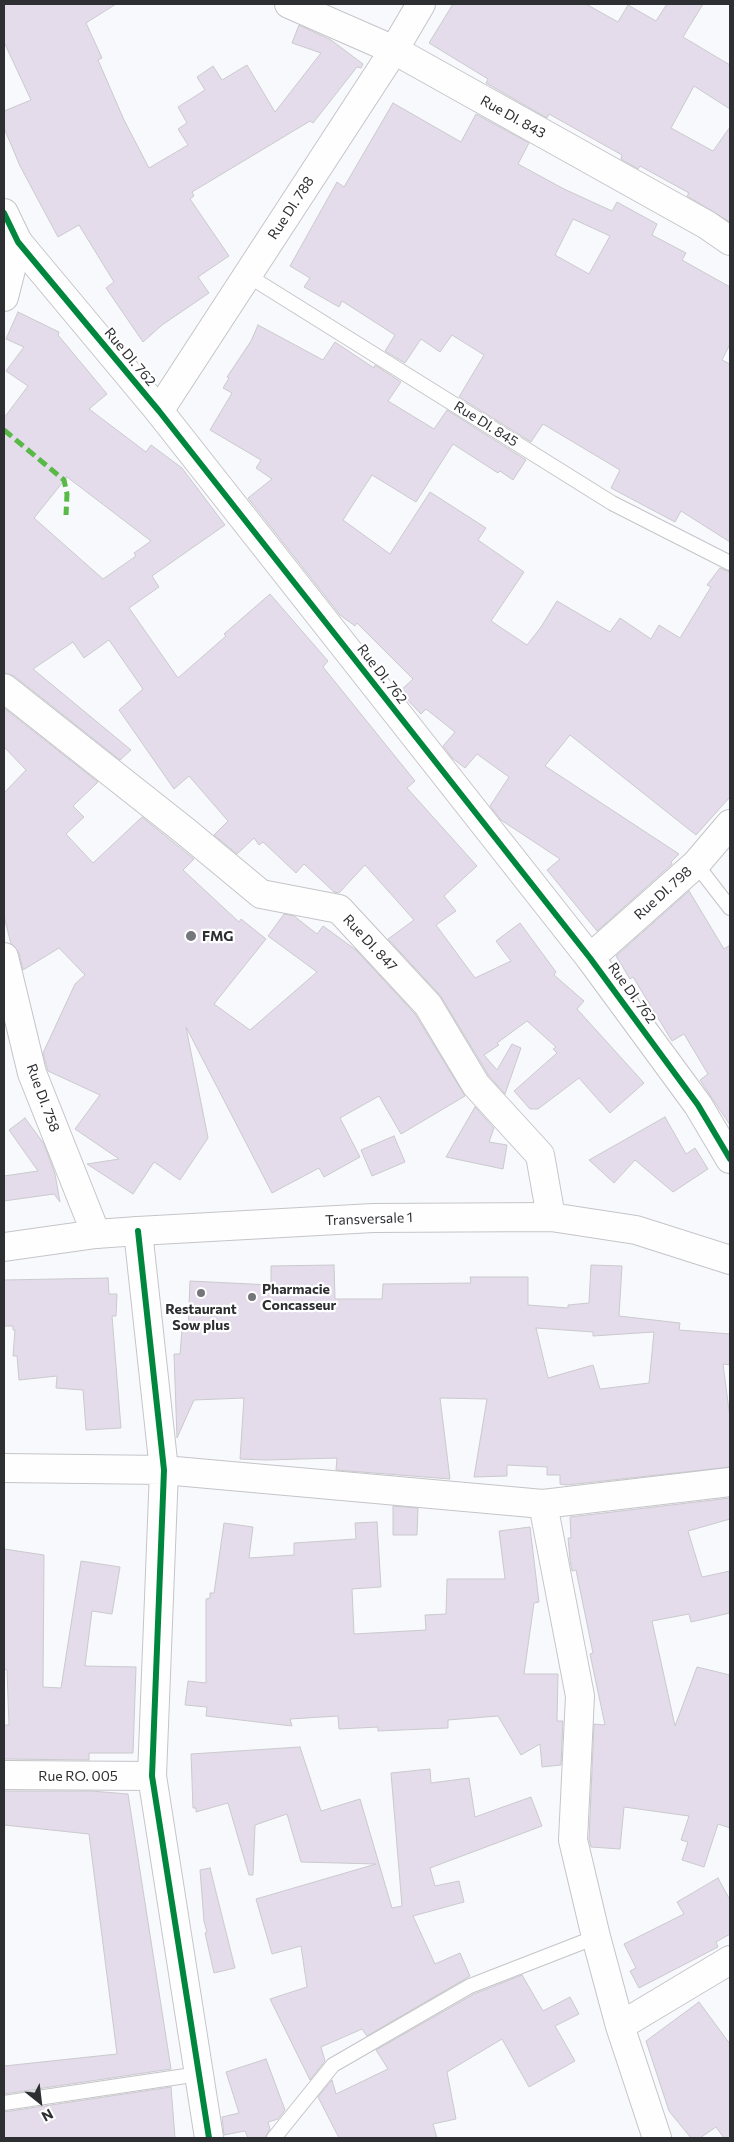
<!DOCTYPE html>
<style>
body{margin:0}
#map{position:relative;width:734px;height:2142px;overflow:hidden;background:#f8f9fd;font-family:Commissioner,sans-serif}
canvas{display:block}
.frame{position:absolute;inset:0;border:5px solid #2e2f32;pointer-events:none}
.north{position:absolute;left:15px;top:2077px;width:50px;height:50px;-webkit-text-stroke:4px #fff;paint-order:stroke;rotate:151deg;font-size:14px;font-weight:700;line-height:20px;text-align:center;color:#2e2f32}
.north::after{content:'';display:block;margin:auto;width:18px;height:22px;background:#2e2f32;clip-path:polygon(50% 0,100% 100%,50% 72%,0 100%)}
</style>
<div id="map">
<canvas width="734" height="2142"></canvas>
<div class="frame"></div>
<div class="north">N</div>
</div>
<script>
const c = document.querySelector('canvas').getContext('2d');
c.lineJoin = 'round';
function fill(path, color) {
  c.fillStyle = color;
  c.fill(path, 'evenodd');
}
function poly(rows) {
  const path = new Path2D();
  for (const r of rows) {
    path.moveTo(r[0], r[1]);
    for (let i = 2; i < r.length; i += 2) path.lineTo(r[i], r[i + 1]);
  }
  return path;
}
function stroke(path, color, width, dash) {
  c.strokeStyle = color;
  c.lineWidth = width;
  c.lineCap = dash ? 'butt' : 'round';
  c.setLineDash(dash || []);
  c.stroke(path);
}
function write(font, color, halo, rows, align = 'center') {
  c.font = font + ' Commissioner,sans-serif';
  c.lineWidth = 4.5;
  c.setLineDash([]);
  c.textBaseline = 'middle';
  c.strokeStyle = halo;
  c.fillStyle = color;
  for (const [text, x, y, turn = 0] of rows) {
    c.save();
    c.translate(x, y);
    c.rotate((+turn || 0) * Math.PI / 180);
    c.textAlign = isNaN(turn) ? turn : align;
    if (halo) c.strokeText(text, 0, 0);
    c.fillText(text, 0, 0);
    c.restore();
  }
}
const building = poly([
 [4,4,116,4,86,23,102,58,98,60,124,120,149,168,188,145,178,129,187,123,178,107,205,90,197,77,213,66,222,80,247,65,275,112,321,53,292,43,299,25,331,40,363,64,361,68,357,67,313,123,310,121,192,192,194,196,190,199,229,256,198,277,209,293,162,325,143,342,106,288,114,282,79,225,58,237,20,166,4,128,4,111,31,100,4,42,4,4],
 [453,4,586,4,618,22,628,5,656,21,667,4,703,4,683,37,730,65,730,109,694,86,671,128,713,151,730,127,730,222,687,196,689,193,640,166,638,169,621,159,622,155,549,114,547,118,486,83,488,79,429,43,453,4],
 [393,103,461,142,476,114,529,143,518,164,564,189,612,211,617,202,657,224,652,235,686,253,682,260,730,287,730,344,722,360,730,364,730,542,681,511,675,522,611,488,620,470,543,424,531,442,459,397,484,355,452,335,440,352,421,339,405,363,385,351,395,335,342,301,339,307,304,287,310,278,290,266,337,182,344,187,393,103],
 [573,219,610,236,589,274,555,255,573,219],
 [18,312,59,332,58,335,107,394,89,409,146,452,151,445,182,468,225,525,152,576,159,587,129,608,178,678,226,636,224,634,270,594,328,661,323,667,415,781,407,788,477,866,444,896,456,911,436,925,475,978,511,961,496,941,520,923,556,972,554,975,584,1001,577,1009,644,1083,610,1113,579,1078,538,1109,530,1109,514,1091,557,1053,553,1049,556,1047,527,1021,497,1043,499,1045,484,1055,497,1070,512,1044,521,1048,505,1094,489,1076,440,995,388,939,414,920,365,865,339,893,334,892,304,864,296,873,263,842,259,845,254,838,237,854,214,835,228,821,189,776,174,789,119,710,143,689,109,640,84,658,73,642,33,669,131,750,120,760,14,676,4,673,4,418,28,386,6,371,24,347,6,339,18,312],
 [67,477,151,541,134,553,136,556,103,579,34,518,67,477],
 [258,325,323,360,335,342,374,368,375,365,401,382,388,401,434,429,447,410,526,460,513,480,500,471,498,473,453,444,416,502,372,475,343,520,390,554,430,492,486,528,478,540,524,572,491,621,527,645,541,627,557,601,610,632,620,618,651,639,659,625,680,638,711,587,707,585,720,568,730,572,730,797,696,835,570,735,545,766,679,854,671,862,672,864,597,931,547,870,560,859,501,820,490,806,509,777,477,754,465,768,452,758,443,746,455,732,426,709,421,714,401,693,400,691,413,679,357,623,355,626,340,615,248,498,272,479,256,468,261,460,210,430,232,393,223,388,229,378,227,377,251,341,258,325],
 [4,708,98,782,73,806,84,817,66,834,93,863,142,817,194,859,183,870,239,922,241,919,266,939,214,1004,250,1030,317,972,268,936,284,914,294,916,317,934,323,926,356,950,415,1014,465,1096,401,1134,379,1096,340,1118,360,1157,324,1177,319,1168,272,1193,186,1027,208,1138,180,1180,154,1162,133,1194,87,1164,119,1159,75,1129,100,1095,48,1071,43,1053,75,984,85,975,59,948,23,970,19,953,11,944,4,916,4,793,26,770,4,747,4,708],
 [689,891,724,949,730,945,730,1125,700,1080,708,1074,684,1034,672,1041,633,977,630,979,616,956,689,891],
 [475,1107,494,1128,489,1142,507,1145,503,1169,446,1157,475,1107],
 [665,1117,686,1154,695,1148,708,1169,673,1192,635,1160,614,1183,589,1160,665,1117],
 [25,1118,44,1144,55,1174,60,1202,54,1194,4,1201,4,1176,38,1171,9,1130,25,1118],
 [394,1136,405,1162,372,1176,361,1150,394,1136],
 [334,1265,335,1299,382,1299,383,1284,471,1283,470,1277,528,1277,528,1305,568,1308,568,1305,589,1303,591,1265,622,1266,619,1316,680,1323,679,1330,730,1334,730,1365,723,1364,730,1418,730,1467,567,1485,560,1484,560,1475,547,1475,547,1467,507,1465,507,1476,474,1477,487,1399,440,1398,450,1479,336,1470,337,1458,266,1460,240,1459,244,1398,194,1400,177,1438,174,1354,180,1354,182,1330,188,1330,190,1281,271,1285,271,1266,334,1265],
 [536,1328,593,1332,593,1336,654,1332,649,1383,600,1389,593,1365,548,1378,536,1328],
 [108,1278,109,1294,117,1294,116,1316,112,1316,121,1428,86,1430,83,1390,56,1388,57,1376,19,1380,17,1356,13,1356,15,1330,13,1330,13,1326,4,1326,4,1280,108,1278],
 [730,1498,730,1519,688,1531,702,1577,730,1571,730,1613,691,1622,689,1614,652,1621,675,1726,697,1667,730,1675,730,1828,718,1824,704,1867,682,1860,688,1842,681,1840,689,1816,624,1807,620,1849,591,1847,589,1839,594,1724,605,1725,590,1654,593,1653,576,1570,572,1571,570,1560,568,1538,571,1538,570,1517,730,1498],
 [393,1506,418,1508,417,1535,393,1535,393,1506],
 [377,1522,381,1587,352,1589,354,1634,426,1630,425,1615,446,1614,447,1579,505,1579,499,1531,530,1527,539,1602,534,1603,524,1674,558,1674,557,1721,563,1721,561,1765,542,1767,540,1744,521,1755,498,1716,448,1720,448,1728,378,1731,378,1727,339,1729,338,1716,290,1719,292,1726,206,1716,207,1707,185,1705,188,1681,206,1683,206,1599,210,1598,210,1593,214,1593,224,1523,253,1527,249,1558,294,1555,294,1543,356,1539,355,1523,377,1522],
 [4,1549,44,1555,43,1687,61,1688,81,1561,120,1567,112,1614,92,1611,85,1666,136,1667,133,1753,89,1753,89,1760,4,1759,4,1725,9,1725,7,1670,4,1669,4,1549],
 [300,1747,321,1811,360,1799,392,1908,402,1906,391,1773,430,1769,431,1783,469,1778,475,1817,531,1797,542,1826,430,1868,435,1886,459,1881,464,1902,413,1916,435,1964,460,1953,470,1976,367,2036,362,2029,321,2047,325,2061,310,2080,270,1999,307,1987,301,1946,272,1954,256,1899,376,1864,301,1862,287,1814,255,1825,253,1875,249,1875,228,1803,196,1812,196,1808,193,1808,191,1754,300,1747],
 [4,1791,91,1791,128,1794,171,2069,4,2094,4,2066,117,2054,89,1834,4,1825,4,1791],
 [210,1868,235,1968,214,1973,205,1933,207,1932,204,1921,200,1870,210,1868],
 [718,1878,730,1900,730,1934,716,1942,718,1947,639,1988,630,1971,636,1968,624,1944,684,1914,677,1902,718,1878],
 [522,1975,543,2011,570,1997,579,2014,555,2026,575,2061,529,2087,502,2039,447,2072,456,2119,433,2124,437,2138,339,2138,318,2097,332,2080,336,2094,388,2069,376,2050,474,1994,522,1975],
 [699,2002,730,2044,730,2138,724,2138,716,2127,700,2138,691,2138,669,2111,646,2041,699,2002],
 [266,2059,285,2110,278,2119,268,2122,270,2129,265,2138,248,2138,245,2131,224,2135,222,2117,239,2113,226,2072,266,2059],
 [171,2087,175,2138,4,2138,4,2112,171,2087]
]);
fill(building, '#e4dbeb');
stroke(building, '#cacacd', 1);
const service = poly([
 [247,275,612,503,730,563],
 [696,864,730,908],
 [4,2103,199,2074],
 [274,2138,333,2065,470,1986,596,1937]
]);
const minor = poly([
 [289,4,394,50,707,225,730,241],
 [4,297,18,242],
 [159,411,394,50,421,4],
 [4,688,185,831,261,894,339,909,428,1005,476,1085,540,1155,551,1217],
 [4,957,32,1073,96,1234],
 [590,958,696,864,730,824],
 [138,1231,164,1470,152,1776,209,2138],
 [4,1468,164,1470,543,1504,730,1482],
 [543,1504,580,1696,573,1840,596,1937,620,2026,657,2138],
 [4,1775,152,1776],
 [620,2026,730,1960]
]);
const tertiary = poly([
 [4,213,18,242,159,411,590,958,698,1105,730,1159]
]);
const secondary = poly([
 [4,1247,96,1234,138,1231,373,1218,551,1217,636,1230,730,1260]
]);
stroke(service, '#c5c5c8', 16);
stroke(minor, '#c5c5c8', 30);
stroke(tertiary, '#c5c5c8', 30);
stroke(secondary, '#c5c5c8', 30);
stroke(service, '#fefeff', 14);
stroke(minor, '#fefeff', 28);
stroke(tertiary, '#fefeff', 28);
stroke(secondary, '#fefeff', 28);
stroke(poly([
 [4,430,64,480,67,494,66,515]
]), '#58b947', 5, [10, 5]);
stroke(poly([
 [4,213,18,242,159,411,590,958,698,1105,730,1159],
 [138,1231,164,1470,152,1776,209,2138]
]), '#00873e', 6);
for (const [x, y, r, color] of [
 [191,936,6,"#757679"],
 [201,1293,5,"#757679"],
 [252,1297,5,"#757679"]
]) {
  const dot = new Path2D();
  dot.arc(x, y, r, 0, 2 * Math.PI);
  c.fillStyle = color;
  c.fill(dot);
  stroke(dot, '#fff', 2);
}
write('14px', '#2e2f32', '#fff', [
 ["Rue DI. 843",513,117,29],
 ["Rue DI. 788",291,208,-57],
 ["Rue DI. 762",130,357,50],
 ["Rue DI. 845",486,424,32],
 ["Rue DI. 762",382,674,52],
 ["Rue DI. 798",663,893,-42],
 ["Rue DI. 847",370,943,47],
 ["Rue DI. 762",632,993,54],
 ["Rue DI. 758",43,1098,70],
 ["Transversale 1",369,1219,-2],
 ["Rue RO. 005",78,1776]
]);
write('bold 14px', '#2e2f32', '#fff', [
 ["FMG",202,936],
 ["Pharmacie",262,1289],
 ["Concasseur",262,1305],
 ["Restaurant",201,1309,"center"],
 ["Sow plus",201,1325,"center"]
], 'left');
</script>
